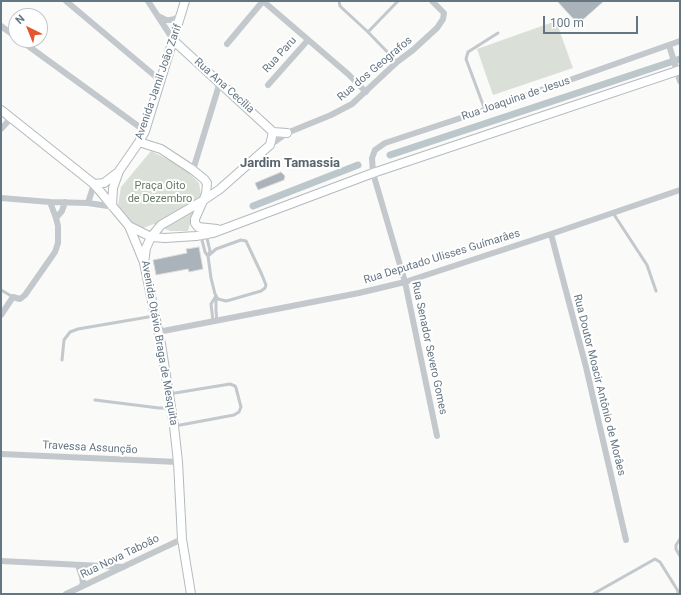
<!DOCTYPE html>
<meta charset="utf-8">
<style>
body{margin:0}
#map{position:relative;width:681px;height:595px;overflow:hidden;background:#fafaf8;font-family:Roboto,sans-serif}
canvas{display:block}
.frame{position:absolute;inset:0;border:2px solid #657683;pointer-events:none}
.north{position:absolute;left:8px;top:8px;width:40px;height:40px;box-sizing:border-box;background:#fff;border:1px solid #c1c8cd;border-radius:50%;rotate:317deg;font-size:11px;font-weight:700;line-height:16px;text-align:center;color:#657683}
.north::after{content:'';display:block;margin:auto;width:14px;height:18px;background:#e4572e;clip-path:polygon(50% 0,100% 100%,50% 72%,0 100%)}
.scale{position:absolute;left:543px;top:16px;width:95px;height:18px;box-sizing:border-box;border:2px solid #657683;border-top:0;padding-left:5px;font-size:12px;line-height:14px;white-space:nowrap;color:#657683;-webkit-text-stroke:3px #fff;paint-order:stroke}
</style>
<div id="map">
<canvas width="681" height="595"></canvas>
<div class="frame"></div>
<div class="north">N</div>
<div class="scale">100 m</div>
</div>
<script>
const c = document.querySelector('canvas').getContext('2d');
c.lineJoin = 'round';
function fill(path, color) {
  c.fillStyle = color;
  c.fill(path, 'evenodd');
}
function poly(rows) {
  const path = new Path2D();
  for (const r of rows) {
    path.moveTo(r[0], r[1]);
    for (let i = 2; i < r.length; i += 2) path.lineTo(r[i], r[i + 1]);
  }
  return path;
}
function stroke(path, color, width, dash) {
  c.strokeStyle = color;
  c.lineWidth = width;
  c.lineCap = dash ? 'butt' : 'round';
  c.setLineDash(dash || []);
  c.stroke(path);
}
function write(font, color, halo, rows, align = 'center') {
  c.font = font + ' Roboto,sans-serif';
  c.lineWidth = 4;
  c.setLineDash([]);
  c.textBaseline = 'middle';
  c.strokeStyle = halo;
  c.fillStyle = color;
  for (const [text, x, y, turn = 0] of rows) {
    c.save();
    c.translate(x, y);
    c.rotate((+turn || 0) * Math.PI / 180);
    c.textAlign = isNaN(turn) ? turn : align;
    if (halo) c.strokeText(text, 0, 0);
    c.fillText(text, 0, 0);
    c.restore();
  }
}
fill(poly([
 [556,21,573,68,493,95,477,49],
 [151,151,183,167,199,183,201,195,193,213,188,231,170,231,154,224,138,230,118,205,121,187]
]), '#dadfd7');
stroke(poly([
 [390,155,680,59],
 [253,206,358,165]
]), '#bbc7cb', 7);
const building = poly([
 [557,1,604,1,578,24,557,1],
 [281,172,285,176,284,180,258,190,255,183,281,172],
 [199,247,203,269,189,272,188,269,156,275,153,260,187,253,186,249,199,247]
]);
fill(building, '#aab3b9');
stroke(building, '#dcdcda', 1);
const secondary = poly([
 [174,41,273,132],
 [1,110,94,184,129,226,143,260],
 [273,132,287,133],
 [139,142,161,149,193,170,204,179,207,183,206,194,195,219,195,223,198,227,217,229],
 [94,184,104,183,117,173],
 [112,206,113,188,119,171,139,142,145,131,185,1],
 [129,226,151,237,165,238,196,236,213,233,373,173,680,70],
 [191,594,182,539,178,462,174,426,161,344,144,263,146,248,151,237,161,225,204,200,220,189,270,145,273,132]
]);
stroke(secondary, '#b3babf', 10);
stroke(poly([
 [339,1,340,6,342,8,368,32,397,62],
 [368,32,398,1],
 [485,110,466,59,468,52,498,33],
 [613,213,647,265,656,291],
 [206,234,210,251,208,256,211,278,215,294,218,299,226,301,230,300,261,291,265,288,266,285,262,275,246,241,241,240,216,249,208,256],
 [201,236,205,252,208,256],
 [1,290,13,297],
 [216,297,216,311,217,321],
 [213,321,211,304,216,296],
 [62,360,64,340,70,332,78,329,154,316],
 [169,394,230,384,235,386,236,388,241,407,239,412,234,415,175,426],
 [95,400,159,408,171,408],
 [680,539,676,545,676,549,680,556],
 [593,594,655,559,660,562,678,591,678,594]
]), '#c3c8cc', 3);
stroke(poly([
 [66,1,161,81],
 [148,1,174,41],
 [263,1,348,74,366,92],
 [158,16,166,20,170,20,175,19,182,14],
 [1,26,16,37],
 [20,40,145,131],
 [227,44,263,1],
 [669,45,680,81],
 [268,85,308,40],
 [1,129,11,118],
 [270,145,287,133,331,115,352,104,397,62,413,50,437,28,443,19,444,13,432,1],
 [193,170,220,82],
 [1,198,50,202,88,203,108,206,112,206],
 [50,202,56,218],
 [88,203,94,184],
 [551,234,586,367,626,540],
 [1,315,13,297,20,299,25,295,55,252,58,243,58,226,56,218,62,211,65,202],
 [158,332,359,293,405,282,551,234,680,190],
 [437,436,405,282,373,173,372,158,375,150,385,143,485,110,680,41],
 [1,454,178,462],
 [1,561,123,567],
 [78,565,82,577,83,583,81,587],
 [66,594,182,539]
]), '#c3c8cc', 6);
stroke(secondary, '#fff', 8);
write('11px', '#657683', '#fff', [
 ["Rua Paru",280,55,-48],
 ["Rua dos Geografos",375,69,-40],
 ["Avenida Jamil João Zarif",159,82,-71],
 ["Rua Ana Cecília",224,86,42],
 ["Rua Joaquina de Jesus",516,99,-19],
 ["Rua Deputado Ulisses Guímarâes",442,257,-17],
 ["Avenida Otávio Braga de Mesquita",159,343,80],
 ["Rua Senador Severo Gomes",429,348,78],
 ["Rua Doutor Moacir Antônio de Morâes",599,385,76],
 ["Travessa Assunção",90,448,3],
 ["Rua Nova Taboão",120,557,-26]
]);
write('11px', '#687a64', '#fff', [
 ["Praça Oito",160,186],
 ["de Dezembro",160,199]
]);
write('bold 13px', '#57646e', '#fff', [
 ["Jardim Tamassia",290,164]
]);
</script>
